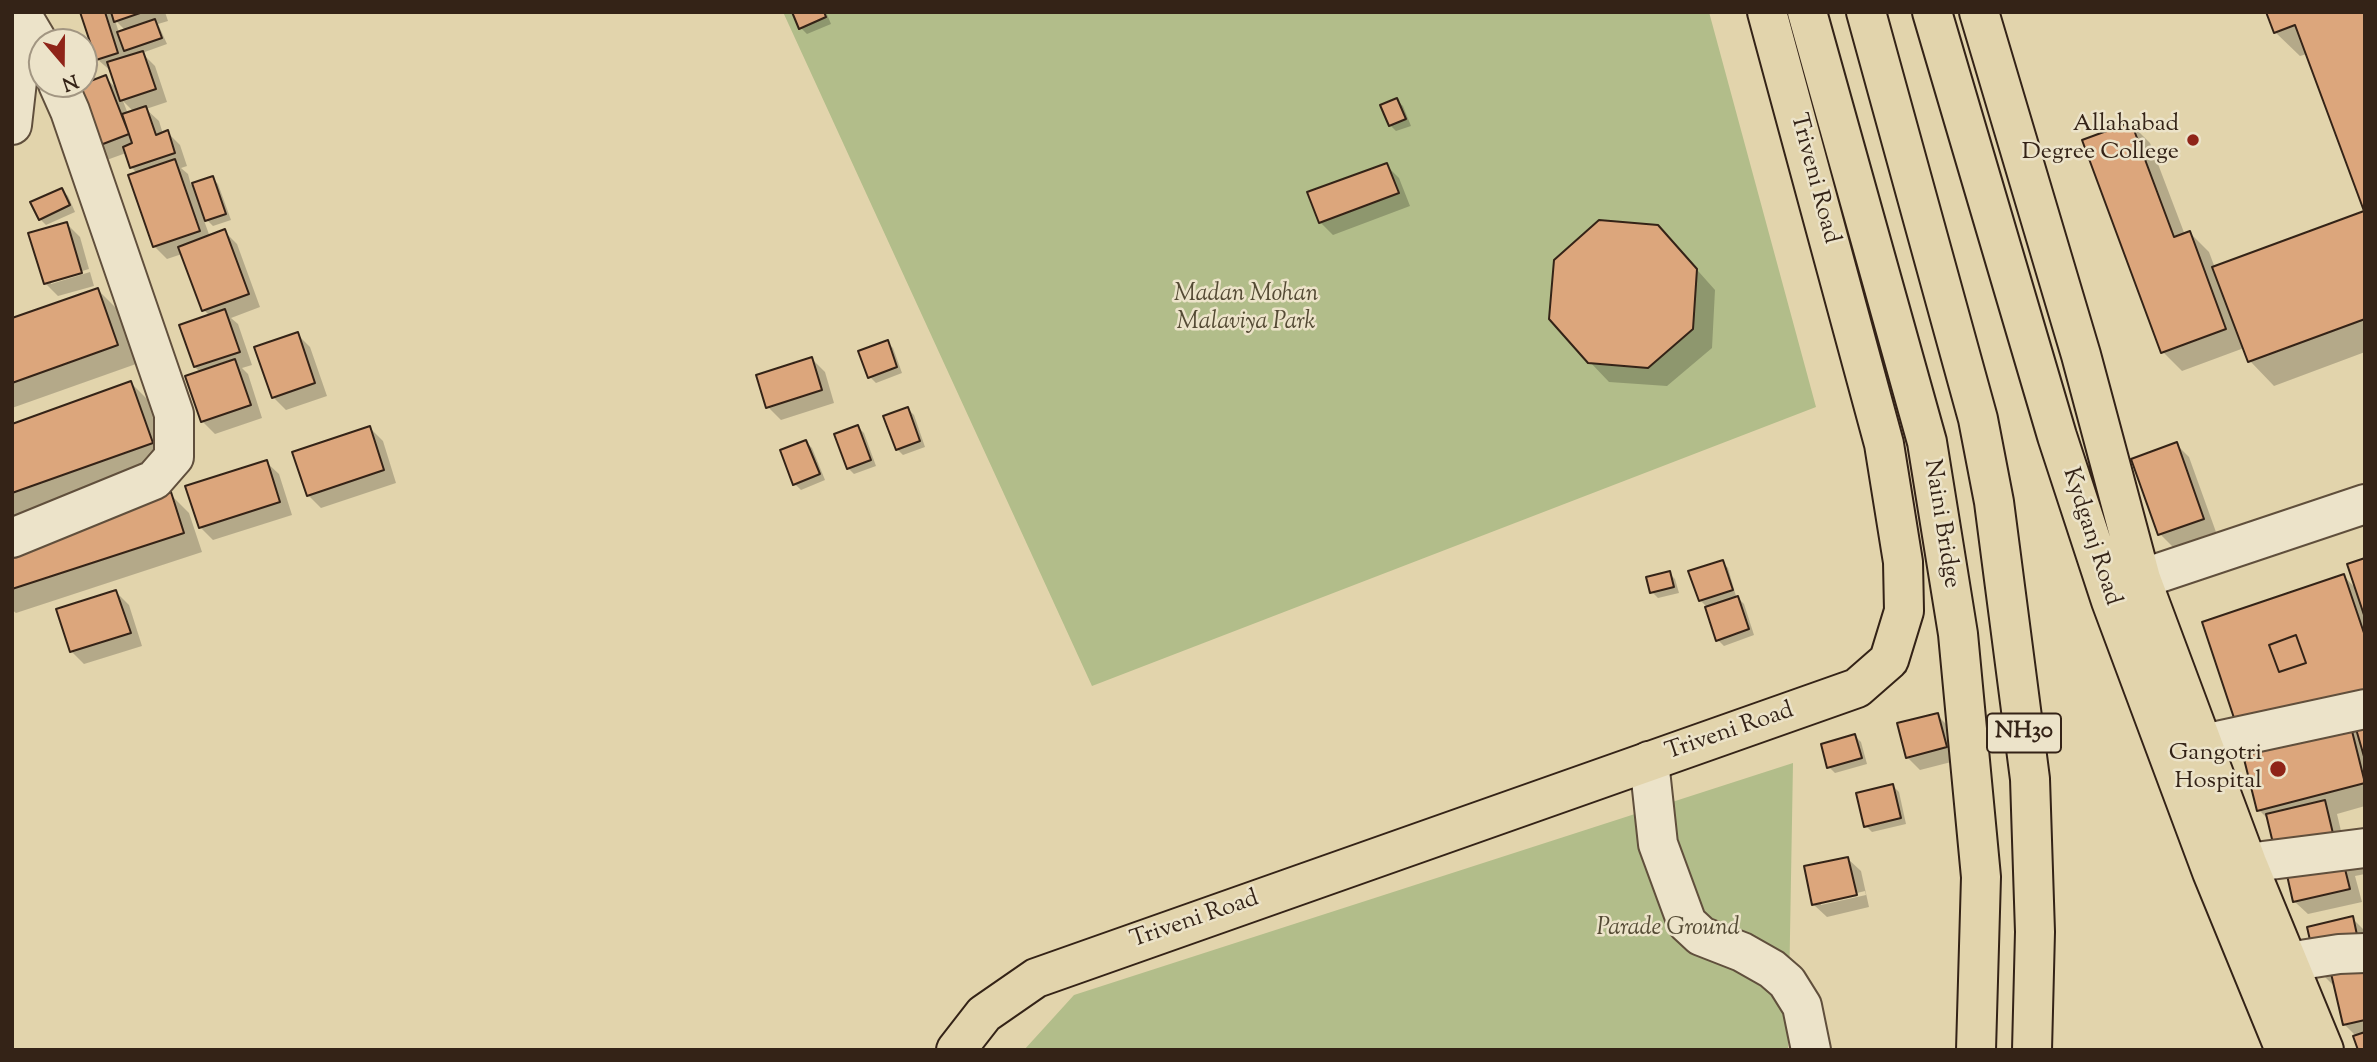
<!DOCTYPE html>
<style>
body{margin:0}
#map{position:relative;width:2377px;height:1062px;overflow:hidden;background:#e2d4ac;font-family:"Sorts Mill Goudy",serif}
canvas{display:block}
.frame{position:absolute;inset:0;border:14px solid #342317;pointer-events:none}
.north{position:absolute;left:28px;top:28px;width:70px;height:70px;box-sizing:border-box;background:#ece3c9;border:2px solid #a29682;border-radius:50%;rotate:160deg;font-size:19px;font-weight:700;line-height:28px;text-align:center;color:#342317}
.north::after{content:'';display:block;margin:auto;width:24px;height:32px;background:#8f2418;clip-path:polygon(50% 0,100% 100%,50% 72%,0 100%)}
</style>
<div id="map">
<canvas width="2377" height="1062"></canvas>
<div class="frame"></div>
<div class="north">N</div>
</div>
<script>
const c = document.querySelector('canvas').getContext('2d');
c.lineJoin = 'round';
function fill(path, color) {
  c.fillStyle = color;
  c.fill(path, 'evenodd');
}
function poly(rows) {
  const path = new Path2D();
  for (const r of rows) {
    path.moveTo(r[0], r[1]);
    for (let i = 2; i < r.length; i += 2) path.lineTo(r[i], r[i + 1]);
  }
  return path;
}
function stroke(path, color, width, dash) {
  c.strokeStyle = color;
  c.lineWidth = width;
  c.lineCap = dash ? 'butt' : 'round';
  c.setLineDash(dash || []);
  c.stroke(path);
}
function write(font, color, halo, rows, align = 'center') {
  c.font = font + ' "Sorts Mill Goudy",serif';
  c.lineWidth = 5;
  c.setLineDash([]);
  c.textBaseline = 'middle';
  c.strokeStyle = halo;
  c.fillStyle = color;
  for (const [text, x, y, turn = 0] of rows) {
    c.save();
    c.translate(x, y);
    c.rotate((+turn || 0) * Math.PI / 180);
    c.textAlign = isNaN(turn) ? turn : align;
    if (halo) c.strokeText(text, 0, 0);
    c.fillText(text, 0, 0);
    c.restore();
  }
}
fill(poly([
 [783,12,1709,12,1816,407,1092,686],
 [1793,763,1788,1050,1024,1050,1074,995]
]), '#b2bd8a');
fill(poly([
 [82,12,165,12,168,21,158,24,167,44,142,53,155,66,167,102,146,109,159,121,163,134,167,132,180,145,187,166,181,168,188,174,191,185,212,178,218,184,231,220,213,226,202,215,210,237,224,231,237,244,260,307,231,318,238,324,252,365,242,368,248,374,262,418,215,434,202,421,201,373,195,367,210,316,204,310,182,254,167,259,154,246,137,173,131,167,126,153,104,161,91,148,105,77,118,90,112,72,97,59],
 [115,20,126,31,119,33],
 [123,101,134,112,128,114],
 [794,12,826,12,831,24,807,34,801,28],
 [2268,12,2365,12,2307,54,2300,56,2275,32],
 [1397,100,1403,106,1411,126,1396,131,1390,125],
 [2131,124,2150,143,2185,235,2190,233,2209,252,2215,268,2365,213,2365,352,2274,386,2250,361,2244,348,2182,371,2163,352],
 [1386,165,1399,178,1410,206,1333,235,1320,222],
 [62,190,68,196,75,212,46,225,40,219],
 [67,224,80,237,89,269,51,280,51,284,90,272,94,286,58,296,45,283],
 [1658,226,1715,290,1712,348,1667,386,1609,382,1590,362],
 [98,290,117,309,136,364,12,408,12,320],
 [297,334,310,347,327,396,286,410,273,397],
 [887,342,893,348,902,373,876,383,870,377],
 [812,359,825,372,834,403,781,420,768,407],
 [131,383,150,402,171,463,12,518,12,426],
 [908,409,914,415,925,447,903,455,897,449],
 [858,427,864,433,876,466,854,474,848,468],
 [370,428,383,441,396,483,321,508,308,495],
 [806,442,812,448,825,480,801,490,795,484],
 [2177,445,2189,457,2216,532,2173,547,2160,534,2134,460],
 [266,462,279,474,292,515,213,540,200,527],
 [170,494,189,513,202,552,16,613,12,610,12,547],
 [2365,559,2365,806,2337,814,2345,848,2365,845,2365,874,2355,876,2362,902,2308,914,2295,902,2287,868,2270,821,2259,810,2344,576,2357,590],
 [2356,722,2360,735,2349,724],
 [1722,562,1728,568,1736,596,1744,604,1754,635,1724,646,1718,640,1707,607,1700,600],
 [1669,573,1675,579,1679,593,1658,598,1652,592],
 [116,592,129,605,142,646,84,664,71,651],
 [1937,715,1950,728,1959,760,1920,770,1907,757],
 [1855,736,1861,742,1867,764,1835,773,1829,767],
 [1893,786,1899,792,1906,824,1872,832,1866,826],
 [1848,859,1861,871,1869,907,1827,917,1814,905],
 [1865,891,1866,895,1821,905,1821,902],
 [2352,918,2365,931,2365,1050,2357,1037,2344,1024,2336,988,2319,971]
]), '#0003');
const building = poly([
 [80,12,105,12,118,53,96,60,80,12],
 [111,12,143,12,114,22,111,12],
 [792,12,824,12,826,17,799,29,792,12],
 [2266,12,2365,12,2365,319,2248,362,2212,267,2364,211,2295,25,2274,33,2266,12],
 [155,19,162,38,124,51,117,32,155,19],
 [143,51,156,89,120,101,107,62,143,51],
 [106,75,129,134,90,149,67,90,106,75],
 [1397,98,1406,119,1389,126,1380,105,1397,98],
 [146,106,156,135,168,130,175,153,130,168,123,147,132,143,122,114,146,106],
 [2131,122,2174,237,2190,231,2226,329,2161,353,2082,140,2131,122],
 [175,159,200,231,153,247,128,175,175,159],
 [1387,163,1399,193,1319,223,1307,192,1387,163],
 [213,176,226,214,205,221,192,183,213,176],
 [62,188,70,205,39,220,30,202,62,188],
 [1599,220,1658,225,1697,269,1693,329,1648,368,1588,363,1549,319,1554,260,1599,220],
 [67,222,82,273,44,284,28,233,67,222],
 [225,229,249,294,202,311,178,247,225,229],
 [98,288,118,345,12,383,12,318,98,288],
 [225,309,240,352,194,367,179,325,225,309],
 [298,332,315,383,272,398,254,347,298,332],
 [888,340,897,367,868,378,858,351,888,340],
 [812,357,822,390,766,408,756,375,812,357],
 [235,359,251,405,201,422,185,376,235,359],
 [131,381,153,443,12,493,12,424,131,381],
 [908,407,920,441,896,450,883,416,908,407],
 [858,425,871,460,847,469,834,434,858,425],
 [370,426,384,470,307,496,292,452,370,426],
 [806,440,820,474,793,485,780,450,806,440],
 [2177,442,2204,519,2158,535,2131,459,2177,442],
 [267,460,280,502,199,528,185,486,267,460],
 [171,492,184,533,12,589,12,545,171,492],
 [2365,558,2365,618,2347,564,2365,558],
 [1723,560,1733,590,1699,601,1688,571,1723,560],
 [1670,571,1674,587,1650,593,1646,577,1670,571],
 [2344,574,2365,636,2365,694,2240,736,2202,622,2344,574],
 [2296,635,2306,663,2279,672,2269,645,2296,635],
 [116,590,131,633,70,652,56,609,116,590],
 [1738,596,1749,629,1716,641,1705,607,1738,596],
 [2296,635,2306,663,2279,672,2269,645,2296,635],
 [1938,713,1947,747,1906,758,1897,723,1938,713],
 [2365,719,2365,760,2354,722,2365,719],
 [2350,723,2365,783,2257,811,2242,751,2350,723],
 [1855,734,1862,758,1827,768,1821,744,1855,734],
 [1893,784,1901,818,1864,827,1856,793,1893,784],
 [2325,800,2336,846,2277,860,2266,814,2325,800],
 [2340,849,2350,889,2293,902,2284,862,2340,849],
 [1848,857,1857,895,1812,905,1804,866,1848,857],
 [2353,916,2361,954,2365,953,2365,1020,2343,1025,2330,969,2317,971,2307,927,2353,916],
 [2365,1032,2365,1050,2358,1050,2353,1036,2365,1032]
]);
fill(building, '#dca67c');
stroke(building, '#342317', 2);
const minor = poly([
 [20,12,42,49],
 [12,44,17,81,12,125],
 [12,538,154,480,174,457,174,414,70,111,58,84],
 [2108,585,2141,579,2365,504],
 [2203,744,2365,709],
 [1649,761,1658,844,1687,923,1701,936,1742,952,1772,969,1787,982,1802,1006,1811,1050],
 [2247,863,2365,848],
 [2288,962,2339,954,2365,953]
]);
const major = poly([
 [1932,12,2057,436,2111,601,2212,872,2285,1050],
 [1979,12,2081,355,2141,579,2247,863,2324,1050],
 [956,1050,984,1014,1036,978,1857,688,1889,660,1904,611,1903,562,1884,444,1767,12]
]);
const highway = poly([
 [1807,12,1927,442,1958,634,1981,877,1976,1050],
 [1866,12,1978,419,1994,502,2030,779,2035,932,2032,1050]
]);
stroke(minor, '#604f3c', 42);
stroke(major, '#342317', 42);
stroke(highway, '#342317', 42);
stroke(minor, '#ece3c9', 38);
stroke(major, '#e2d4ac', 38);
stroke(highway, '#e2d4ac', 38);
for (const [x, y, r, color] of [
 [2193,140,7,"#8f2418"],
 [2278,769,9,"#8f2418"]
]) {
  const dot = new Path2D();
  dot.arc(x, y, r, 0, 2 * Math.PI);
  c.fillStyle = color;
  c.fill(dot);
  stroke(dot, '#ece3c9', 2.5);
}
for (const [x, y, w] of [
 [2024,733,74]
]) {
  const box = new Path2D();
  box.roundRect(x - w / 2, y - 19.5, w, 39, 5);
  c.fillStyle = '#ece3c9';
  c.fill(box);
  stroke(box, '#342317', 2);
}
write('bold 23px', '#342317', null, [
 ["NH30",2024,733]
]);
write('24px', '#342317', '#ece3c9', [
 ["Allahabad",2179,126],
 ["Degree College",2179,154],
 ["Gangotri",2262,755],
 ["Hospital",2262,783]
], 'right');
write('24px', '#342317', '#ece3c9', [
 ["Triveni Road",1813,179,75],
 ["Naini Bridge",1940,524,81],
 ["Kydganj Road",2090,537,72],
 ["Triveni Road",1730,733,-19],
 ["Triveni Road",1195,921,-19]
]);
write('italic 24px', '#544a34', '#ece3c9', [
 ["Madan Mohan",1246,296],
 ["Malaviya Park",1246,324],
 ["Parade Ground",1668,930]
]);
</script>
